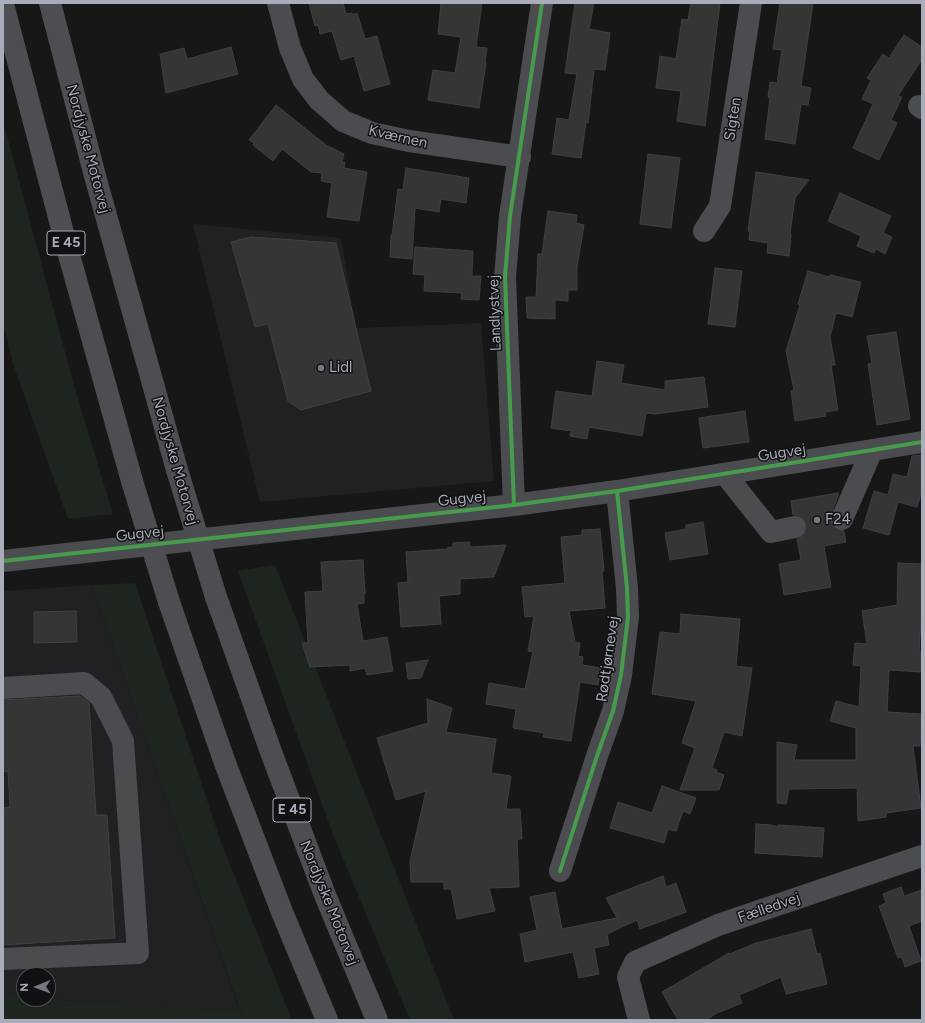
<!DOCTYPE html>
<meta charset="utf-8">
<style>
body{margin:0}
#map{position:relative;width:925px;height:1023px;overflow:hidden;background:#171717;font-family:Figtree,sans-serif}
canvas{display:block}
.frame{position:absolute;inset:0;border:4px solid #a8adb9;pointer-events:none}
.north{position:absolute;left:16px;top:967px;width:40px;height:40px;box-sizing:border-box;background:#111113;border:1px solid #4d4f55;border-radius:50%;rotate:269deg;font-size:11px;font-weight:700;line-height:16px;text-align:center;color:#a8adb9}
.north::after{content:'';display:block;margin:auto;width:14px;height:18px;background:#757880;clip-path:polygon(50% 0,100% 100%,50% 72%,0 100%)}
</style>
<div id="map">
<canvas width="925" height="1023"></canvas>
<div class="frame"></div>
<div class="north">N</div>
</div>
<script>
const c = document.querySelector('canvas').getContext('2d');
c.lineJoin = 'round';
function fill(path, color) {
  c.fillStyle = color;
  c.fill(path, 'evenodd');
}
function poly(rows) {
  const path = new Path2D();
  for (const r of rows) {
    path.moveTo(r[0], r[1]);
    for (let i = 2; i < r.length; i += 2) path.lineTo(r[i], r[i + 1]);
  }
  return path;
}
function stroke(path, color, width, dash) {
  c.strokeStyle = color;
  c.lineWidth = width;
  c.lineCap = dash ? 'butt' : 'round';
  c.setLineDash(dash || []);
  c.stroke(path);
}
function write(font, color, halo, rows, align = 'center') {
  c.font = font + ' Figtree,sans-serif';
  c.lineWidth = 3;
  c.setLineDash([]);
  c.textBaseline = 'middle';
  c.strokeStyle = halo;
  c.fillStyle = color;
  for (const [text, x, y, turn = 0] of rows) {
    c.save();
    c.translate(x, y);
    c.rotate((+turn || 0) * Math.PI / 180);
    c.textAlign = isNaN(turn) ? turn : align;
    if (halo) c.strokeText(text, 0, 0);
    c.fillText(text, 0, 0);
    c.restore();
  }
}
fill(poly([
 [193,224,341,238,356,328,481,323,494,481,260,502],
 [92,585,241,1014,48,999,48,975,24,975,24,997,3,995,3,591]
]), '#212123');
fill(poly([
 [3,121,75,389,113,514,68,519,13,364,3,323],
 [275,565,454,1020,410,1020,332,832,238,571],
 [135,583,221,842,292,1020,3,1020,3,995,24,997,24,999,48,999,241,1013,92,585]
]), '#1d251e');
const building = poly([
 [309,3,343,3,346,14,352,13,353,15,357,13,365,39,377,36,390,84,364,91,354,56,341,60,332,31,320,34,318,25,315,26,309,3],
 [441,3,482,3,476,47,487,48,485,62,486,63,479,108,428,100,433,70,455,73,461,37,438,34,441,3],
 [575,3,594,3,589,29,610,33,605,70,594,69,588,123,586,122,581,158,552,154,557,118,569,120,577,74,565,73,575,3],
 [691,3,720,3,705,126,677,121,681,91,656,88,660,56,676,59,682,19,688,20,691,3],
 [780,3,813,3,801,86,811,88,808,105,801,104,795,144,765,139,770,98,768,97,770,82,777,83,782,50,773,49,780,3],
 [904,35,922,47,922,59,898,96,902,97,891,120,897,123,879,160,853,148,873,104,862,99,871,80,867,78,883,54,889,58,904,35],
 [231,47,238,74,166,93,160,54,184,48,187,59,231,47],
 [276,105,326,145,344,154,342,162,345,162,344,168,367,172,359,221,327,217,332,183,321,181,322,173,311,172,282,149,273,161,253,145,254,143,249,140,276,105],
 [648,154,680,158,671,228,640,224,648,154],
 [406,168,469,178,466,203,441,199,439,212,415,208,412,259,390,257,391,235,392,235,398,189,403,190,406,168],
 [756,172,809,180,795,198,790,234,791,234,789,256,767,253,768,243,749,240,750,231,748,231,756,172],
 [840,193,891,216,883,233,892,237,885,254,876,249,874,253,857,246,861,236,828,221,840,193],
 [548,211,577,215,576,223,584,225,577,267,577,290,568,290,568,301,555,300,555,319,527,318,526,297,536,297,538,254,542,254,548,211],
 [251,237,336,243,371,391,301,410,288,401,268,324,255,327,231,242,251,237],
 [415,247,473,251,472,276,481,276,479,300,461,299,462,293,424,291,425,275,413,274,415,247],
 [715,268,742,271,735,327,708,324,715,268],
 [808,271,829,277,830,275,861,282,852,317,836,313,830,337,835,365,831,365,838,410,825,412,826,416,795,421,791,391,794,390,786,351,800,305,798,304,808,271],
 [896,332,910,419,877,425,868,364,872,363,867,336,896,332],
 [597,361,624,365,621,383,665,390,665,381,704,377,708,407,655,414,646,413,642,436,589,427,587,439,570,436,571,431,551,428,556,391,592,396,597,361],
 [745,411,749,442,703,448,699,418,745,411],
 [922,455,922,490,917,507,898,502,889,535,863,528,874,491,888,495,893,474,907,477,912,456,922,455],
 [838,493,838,496,831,514,830,521,832,527,837,530,844,531,846,542,824,546,831,587,784,595,779,564,801,560,797,539,804,536,807,531,807,525,805,519,799,515,793,515,791,501,838,493],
 [703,522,708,554,670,560,665,533,686,529,686,525,703,522],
 [600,529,604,571,602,571,605,608,569,611,575,642,580,643,578,656,583,657,582,665,601,668,598,685,580,682,571,741,543,737,544,733,513,728,516,709,486,704,489,683,525,689,533,652,528,651,534,616,525,617,522,587,565,583,561,537,582,535,582,530,600,529],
 [469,542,470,547,506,545,494,577,460,579,460,594,439,596,441,624,401,627,398,583,408,582,406,552,447,549,447,548,453,547,453,543,469,542],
 [363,560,365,593,364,593,364,603,357,604,363,641,387,637,393,671,367,675,365,668,350,671,350,665,310,667,302,643,308,643,305,592,323,591,321,562,363,560],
 [898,563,922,564,922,602,919,652,922,652,922,672,889,670,887,712,922,714,920,746,913,746,921,808,886,813,886,817,858,821,857,788,789,789,786,804,777,803,777,742,797,745,794,760,856,760,856,728,830,721,836,701,859,707,861,666,853,665,855,643,867,644,862,611,897,605,898,563],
 [76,611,77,642,34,643,34,612,76,611],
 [681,614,740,619,736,666,752,668,742,736,724,732,712,768,717,770,716,772,724,775,719,790,680,790,695,748,682,743,696,701,652,694,660,632,680,634,681,614],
 [428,660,421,678,408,679,406,663,428,660],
 [80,696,89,703,96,815,107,815,115,938,3,945,3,808,10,807,8,771,3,772,3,700,80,696],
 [427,699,452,708,446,732,496,739,491,773,511,776,506,809,520,809,522,839,517,839,519,887,489,888,495,911,457,919,451,889,444,889,444,882,411,882,410,861,426,791,396,800,377,738,428,723,427,699],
 [662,786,696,798,690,814,683,811,676,831,668,829,664,843,610,828,618,802,652,813,662,786],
 [756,824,771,825,778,827,778,825,824,828,822,857,755,853,756,824],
 [663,876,666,887,676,883,686,912,640,929,637,920,607,934,609,945,594,948,599,974,579,978,573,952,525,962,520,934,537,930,530,897,555,892,562,929,617,918,606,898,663,876],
 [901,887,904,896,922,890,922,921,909,926,921,961,905,967,902,957,898,958,879,906,886,903,883,894,901,887],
 [811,929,817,954,820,953,827,984,786,994,781,977,739,995,742,1003,717,1013,706,1020,678,1020,662,992,729,953,730,954,756,943,811,929]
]);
fill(building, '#353536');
stroke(building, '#3f4043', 1);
stroke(poly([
 [795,527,842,519]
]), '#343537', 22, [22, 11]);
stroke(poly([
 [278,3,290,48,303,79,319,100,343,121,372,133,409,141,520,157],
 [919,106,922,108],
 [704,231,720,206,751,3],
 [725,474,771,532,795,527],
 [514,505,505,277,510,216,542,3],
 [842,519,872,450],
 [3,561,514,505,617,491,922,442],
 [3,688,84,683,101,697,123,741,138,953,3,959],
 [560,871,597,756,613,711,621,675,628,617,627,588,617,491],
 [639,1020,628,977,635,962,718,925,922,856]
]), '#4b4c50', 22);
stroke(poly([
 [50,3,95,176,177,470],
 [3,4,66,244,132,481],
 [216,597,271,752,325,895,377,1020],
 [169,602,225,763,282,912,327,1020]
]), '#4e4e52', 22);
stroke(poly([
 [177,470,216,597],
 [132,481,169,602]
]), '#4e4e52', 22);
stroke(poly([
 [514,505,505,277,510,216,542,3],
 [3,561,514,505,617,491,922,442],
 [560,871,597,756,613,711,621,675,628,617,627,588,617,491]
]), '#469c4c', 4);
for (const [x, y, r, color] of [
 [321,368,4,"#757880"],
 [817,520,4,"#757880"]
]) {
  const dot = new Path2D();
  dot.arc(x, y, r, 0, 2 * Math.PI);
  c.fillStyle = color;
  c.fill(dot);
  stroke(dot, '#111113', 1.5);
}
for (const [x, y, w] of [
 [66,243,38],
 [292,810,38]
]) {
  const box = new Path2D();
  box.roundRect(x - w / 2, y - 12, w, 24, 3);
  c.fillStyle = '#111113';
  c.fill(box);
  stroke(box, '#a8adb9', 1);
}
write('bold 14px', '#a8adb9', null, [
 ["E 45",66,243],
 ["E 45",292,810]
]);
write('15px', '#a8adb9', '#111113', [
 ["Sigten",733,119,-81],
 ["Kværnen",398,137,13],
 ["Nordjyske Motorvej",88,149,75],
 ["Landlystvej",495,313,-92],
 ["Gugvej",782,453,-9],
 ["Nordjyske Motorvej",175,461,74],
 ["Gugvej",462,499,-6],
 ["Gugvej",140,534,-6],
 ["Rødtjørnevej",608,659,-82],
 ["Nordjyske Motorvej",329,903,68],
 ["Fælledvej",769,908,-19]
]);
write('15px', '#a8adb9', '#111113', [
 ["Lidl",329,368],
 ["F24",825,520]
], 'left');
</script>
